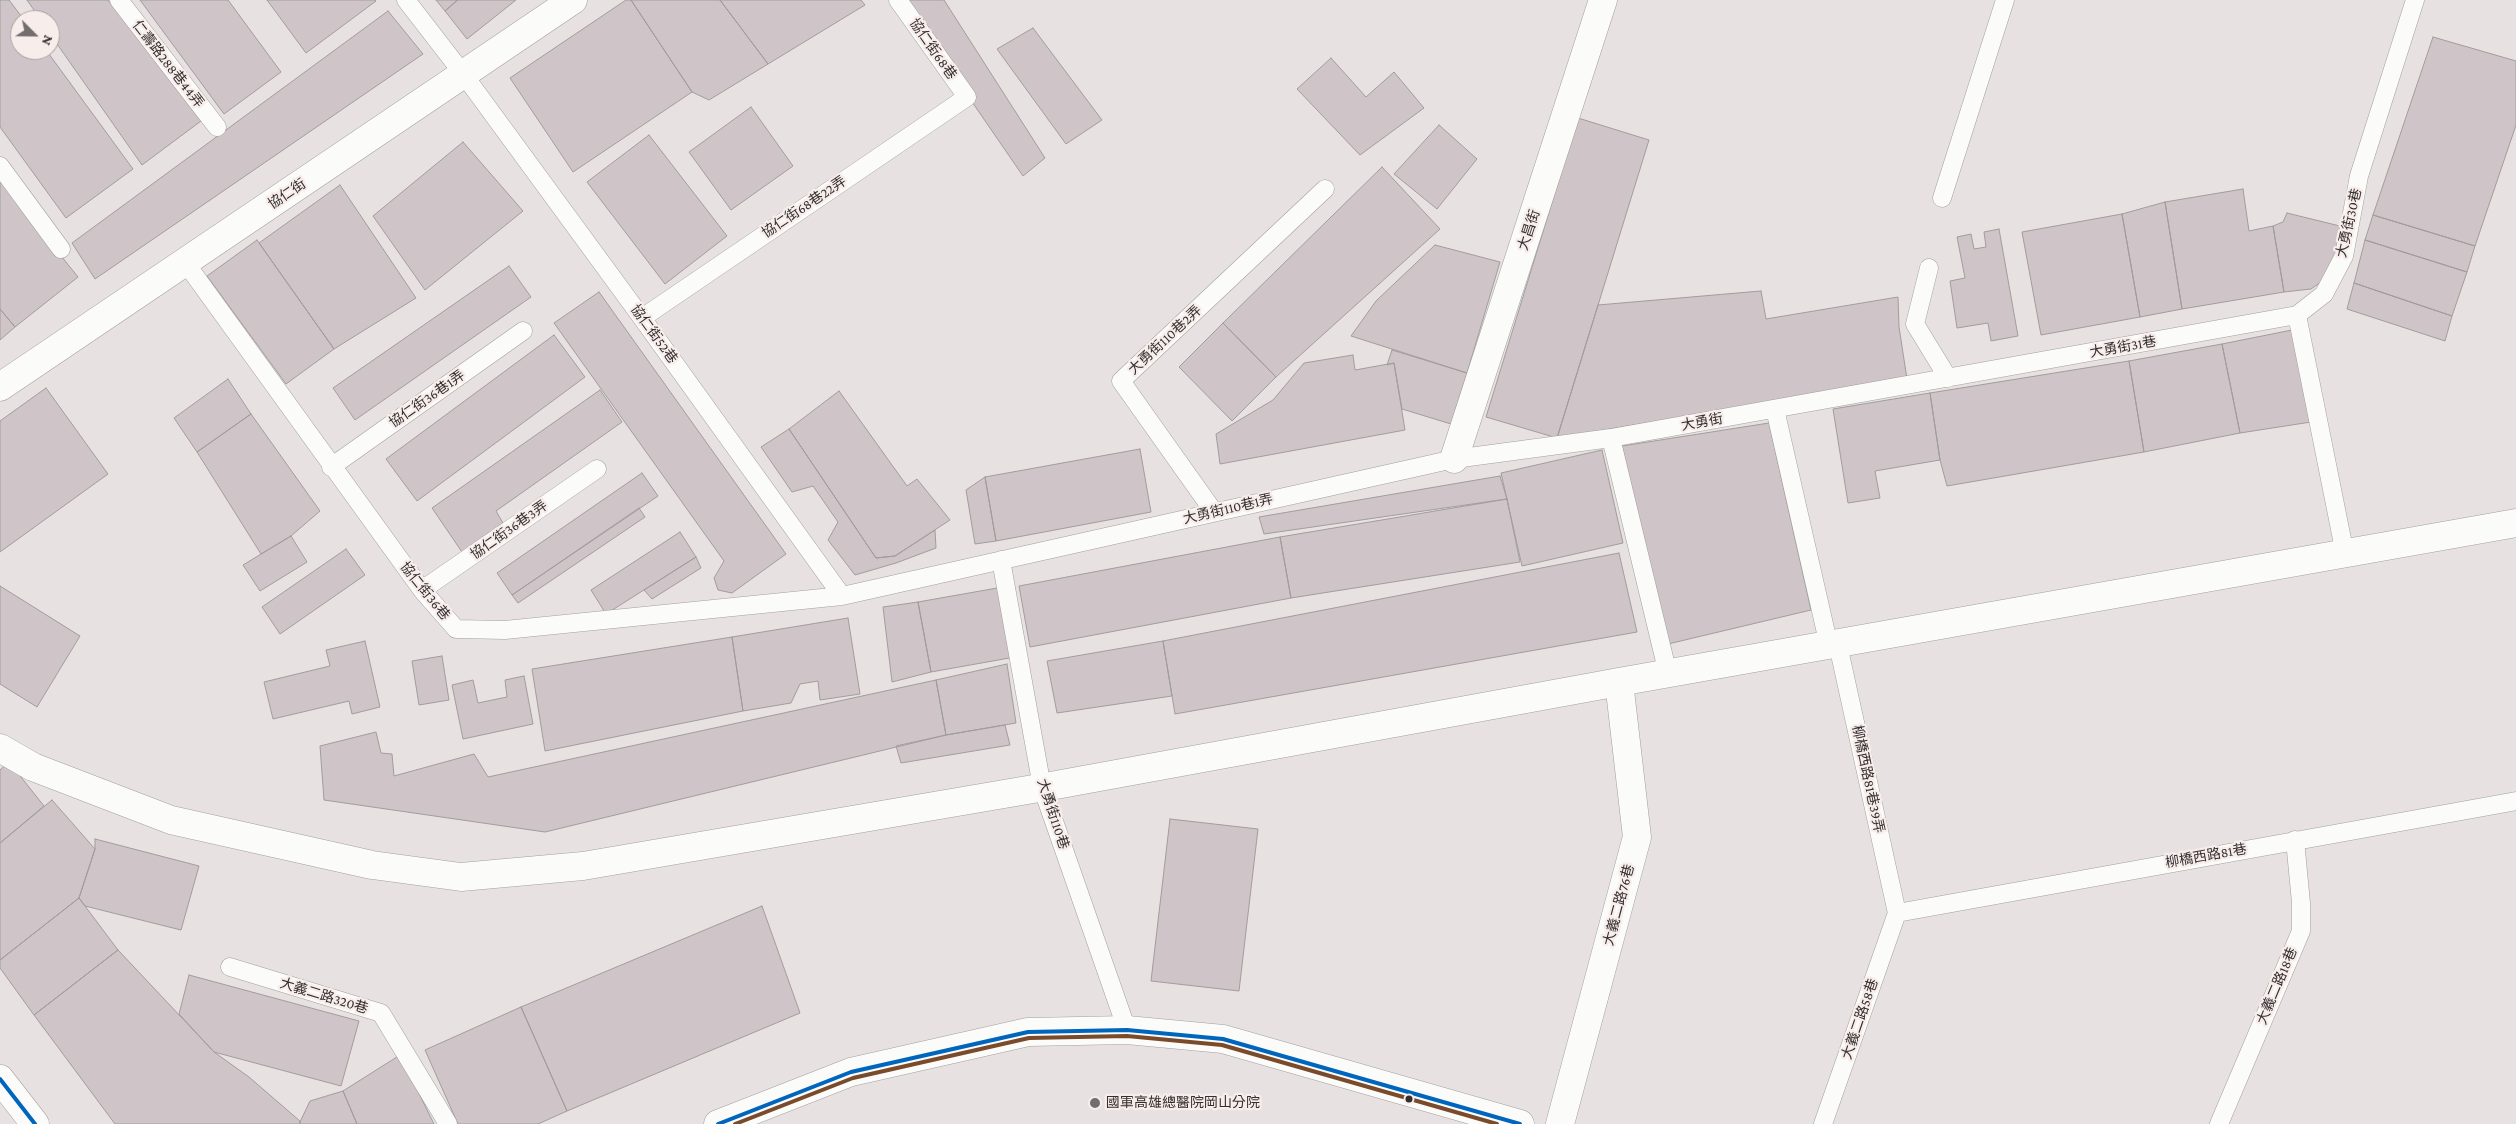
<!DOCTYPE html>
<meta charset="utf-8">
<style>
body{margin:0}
#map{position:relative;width:2516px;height:1124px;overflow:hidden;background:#e7e2e1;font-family:"Crimson Pro",serif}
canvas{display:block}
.north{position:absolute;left:10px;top:10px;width:50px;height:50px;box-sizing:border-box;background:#f7edeb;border:1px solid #a9a19f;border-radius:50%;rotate:113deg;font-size:14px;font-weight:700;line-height:20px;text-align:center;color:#332f2e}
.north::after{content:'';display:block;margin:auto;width:18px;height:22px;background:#726e6d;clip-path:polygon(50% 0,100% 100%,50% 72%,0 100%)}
</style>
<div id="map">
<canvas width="2516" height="1124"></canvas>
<div class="north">N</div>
</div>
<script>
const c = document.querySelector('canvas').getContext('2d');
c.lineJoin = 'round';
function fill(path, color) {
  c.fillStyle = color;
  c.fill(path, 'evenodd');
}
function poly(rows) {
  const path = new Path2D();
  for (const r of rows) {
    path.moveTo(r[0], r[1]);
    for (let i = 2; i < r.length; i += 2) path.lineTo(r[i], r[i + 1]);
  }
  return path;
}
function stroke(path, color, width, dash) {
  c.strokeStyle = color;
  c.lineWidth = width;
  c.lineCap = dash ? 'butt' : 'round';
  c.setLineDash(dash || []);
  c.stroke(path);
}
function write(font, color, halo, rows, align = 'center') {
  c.font = font + ' "Crimson Pro","Noto Sans TC",serif';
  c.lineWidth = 4.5;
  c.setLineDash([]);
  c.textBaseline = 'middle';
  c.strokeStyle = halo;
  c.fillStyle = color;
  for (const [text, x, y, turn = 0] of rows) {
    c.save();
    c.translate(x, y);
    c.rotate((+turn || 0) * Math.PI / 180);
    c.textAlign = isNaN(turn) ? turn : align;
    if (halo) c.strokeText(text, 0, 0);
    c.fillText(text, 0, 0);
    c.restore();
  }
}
const building = poly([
 [0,0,9,0,24,20,20,20,20,50,46,50,133,169,66,218,0,127,0,0],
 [27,0,108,0,201,121,142,165,50,34,50,20,41,20,27,0],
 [140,0,228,0,281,72,224,114,140,0],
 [267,0,375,0,376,1,306,53,267,0],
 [436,0,457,0,445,11,436,0],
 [458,0,516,0,467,39,445,11,458,0],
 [626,0,631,0,692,92,573,172,510,78,626,0],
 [631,0,720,0,768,64,709,100,692,92,631,0],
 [720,0,861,0,865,5,768,64,720,0],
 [902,0,944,0,1045,158,1023,176,902,0],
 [388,11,423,54,95,279,72,243,388,11],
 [1033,28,1102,120,1066,144,997,49,1033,28],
 [2433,37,2516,61,2516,125,2475,246,2373,215,2433,37],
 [1331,58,1366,97,1394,72,1424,108,1360,155,1297,89,1331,58],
 [751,107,793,166,731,210,689,152,751,107],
 [1578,118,1649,140,1557,438,1486,417,1578,118],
 [1439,125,1477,159,1437,209,1394,174,1439,125],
 [649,135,727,236,665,284,587,182,649,135],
 [463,142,523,211,425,290,373,216,463,142],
 [1382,167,1440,229,1276,377,1223,323,1382,167],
 [0,180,78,277,15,327,0,309,0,180],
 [340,185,416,298,334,349,259,243,340,185],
 [2243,189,2249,231,2273,226,2284,292,2182,309,2165,202,2243,189],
 [2165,202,2182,309,2140,317,2122,214,2165,202],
 [2287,213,2344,227,2339,258,2327,278,2311,289,2284,292,2273,226,2283,222,2287,213],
 [2122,214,2140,317,2041,335,2022,232,2122,214],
 [2373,215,2475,246,2467,272,2365,240,2373,215],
 [1999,229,2018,336,1991,341,1988,323,1957,328,1950,281,1965,278,1957,237,1971,234,1974,249,1986,247,1984,232,1999,229],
 [257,240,334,349,286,384,207,276,257,240],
 [2365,240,2467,272,2452,316,2354,283,2365,240],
 [1435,245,1500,262,1467,373,1351,336,1376,301,1435,245],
 [509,266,531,297,355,420,333,388,509,266],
 [2354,283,2452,316,2445,341,2347,309,2354,283],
 [1761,291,1766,319,1898,297,1899,327,1907,379,1557,438,1598,305,1761,291],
 [599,292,786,554,732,593,718,590,714,578,724,561,554,323,599,292],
 [0,309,15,327,0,340,0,309],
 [1223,323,1276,377,1232,421,1179,367,1223,323],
 [2297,329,2311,422,2240,433,2222,344,2297,329],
 [554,335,585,377,417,501,386,459,554,335],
 [2222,344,2240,433,2144,452,2129,361,2222,344],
 [1392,350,1467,373,1451,424,1402,409,1394,363,1387,365,1392,350],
 [1353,355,1355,370,1394,363,1405,430,1220,464,1216,434,1273,400,1304,363,1353,355],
 [2129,361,2144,452,1947,486,1940,460,1930,393,2129,361],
 [228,379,251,414,197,452,174,418,228,379],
 [46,388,108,474,0,552,0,421,46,388],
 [600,390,622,422,496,511,503,523,462,552,432,508,600,390],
 [839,391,907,486,917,479,950,520,895,556,876,558,789,429,839,391],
 [1930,393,1940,460,1875,471,1880,498,1848,503,1833,409,1930,393],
 [251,414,320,511,291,536,261,554,197,452,251,414],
 [1769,423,1811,610,1668,644,1622,446,1769,423],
 [789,429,876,558,895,556,935,530,936,548,896,563,855,575,828,540,838,522,813,486,792,492,761,447,789,429],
 [1140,449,1151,512,996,541,985,477,1140,449],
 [1602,450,1623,543,1522,566,1501,473,1602,450],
 [642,473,658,496,512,595,497,573,642,473],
 [1500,476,1507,499,1264,534,1259,517,1500,476],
 [985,477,996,541,975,544,966,490,985,477],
 [1507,499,1520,562,1291,598,1280,537,1507,499],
 [639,508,645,517,518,603,512,595,639,508],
 [680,532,696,557,606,614,591,590,680,532],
 [291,536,307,562,260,591,243,565,291,536],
 [1280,537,1291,598,1030,647,1019,586,1280,537],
 [346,549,365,575,280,634,262,607,346,549],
 [1619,553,1637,632,1175,714,1163,641,1619,553],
 [696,557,701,568,652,599,644,590,696,557],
 [0,586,80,636,37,707,0,684,0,586],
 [1003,587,1015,657,931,672,918,602,1003,587],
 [918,602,931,672,892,682,883,607,918,602],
 [848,618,860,694,820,700,818,681,800,684,791,703,743,711,732,637,848,618],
 [732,637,743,711,545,751,532,669,732,637],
 [365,641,380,707,352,714,349,701,273,719,264,682,330,666,326,650,365,641],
 [1163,641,1172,696,1057,713,1047,661,1163,641],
 [442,656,449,700,419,705,412,661,442,656],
 [1007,664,1016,723,946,735,936,680,1007,664],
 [524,676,533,724,463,739,452,685,473,680,478,703,507,697,505,680,524,676],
 [936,680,946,735,545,832,324,800,320,746,376,732,381,753,392,754,394,776,474,754,488,777,936,680],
 [1005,725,1010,745,901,763,896,746,946,735,1005,725],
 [9,762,44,806,0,843,0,770,9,762],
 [52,800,95,849,79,898,0,960,0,843,52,800],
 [1170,819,1258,829,1239,991,1151,981,1170,819],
 [95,839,199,866,181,930,85,906,79,898,95,849,95,839],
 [79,898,118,950,34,1015,0,968,0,960,79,898],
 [762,906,800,1013,567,1111,521,1007,762,906],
 [118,950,214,1052,249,1077,301,1122,299,1124,115,1124,34,1015,118,950],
 [189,975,359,1021,341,1086,214,1052,179,1014,189,975],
 [521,1007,567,1111,538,1124,458,1124,425,1050,521,1007],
 [400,1055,434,1124,357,1124,343,1091,400,1055],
 [343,1091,357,1124,299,1124,310,1101,343,1091]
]);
fill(building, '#cfc4c7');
stroke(building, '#a09d9c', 1);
const lane = poly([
 [119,0,217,127],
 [406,0,464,75,642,318,842,596],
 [0,166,61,249],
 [1942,198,2005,0],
 [185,262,422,590,456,629,505,630,842,596,1454,459,1611,438,2297,315],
 [1929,268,1915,324,1948,378],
 [642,318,967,97,898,0],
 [1775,409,1829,646],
 [1611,438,1668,674],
 [331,467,523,331],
 [1214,512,1121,381,1325,189],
 [2345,554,2297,315,2324,294,2344,256,2359,176,2415,0],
 [1001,560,1042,787,1127,1030],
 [422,590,597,469],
 [1838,645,1897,913],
 [1897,913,2516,801],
 [230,967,381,1013,448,1124],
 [1823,1124,1897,913],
 [2219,1124,2301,931,2301,903,2295,840]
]);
const street = poly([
 [0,387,573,0],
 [1454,459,1603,0],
 [0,748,33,767,171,820,372,865,461,877,583,866,1045,787,1619,682,2516,523],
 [718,1124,851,1072,1028,1032,1127,1030,1223,1039,1520,1124],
 [1560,1124,1637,837,1619,682]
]);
const primary = poly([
 [0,1079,35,1124]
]);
stroke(lane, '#a39f9e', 19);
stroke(street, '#a39f9e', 29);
stroke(primary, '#a39f9e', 29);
stroke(lane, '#fbfbfa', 18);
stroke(street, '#fbfbfa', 28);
stroke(primary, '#fbfbfa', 28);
stroke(poly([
 [0,1079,35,1124],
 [718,1124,851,1072,1028,1032,1127,1030,1223,1039,1520,1124]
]), '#0065bd', 4);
stroke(poly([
 [735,1124,853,1078,1029,1038,1127,1036,1222,1045,1497,1124]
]), '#7a4b2a', 4);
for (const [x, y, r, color] of [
 [1409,1099,4.5,"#332f2e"],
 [1095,1103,6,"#726e6d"]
]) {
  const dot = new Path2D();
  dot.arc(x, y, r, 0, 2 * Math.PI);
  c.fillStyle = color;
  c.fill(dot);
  stroke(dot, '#f7edeb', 2);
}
write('14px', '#332f2e', '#f7edeb', [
 ["協仁街68巷",933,49,55],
 ["仁壽路288巷44弄",168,64,52],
 ["協仁街",287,194,-34],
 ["協仁街68巷22弄",804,207,-34],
 ["大勇街30巷",2349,223,-77],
 ["大昌街",1529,230,-72],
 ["協仁街52巷",654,334,54],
 ["大勇街110巷2弄",1165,340,-43],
 ["大勇街31巷",2123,347,-10],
 ["協仁街36巷1弄",427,399,-35],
 ["大勇街",1702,422,-10],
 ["大勇街110巷1弄",1228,509,-13],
 ["協仁街36巷3弄",509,530,-35],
 ["協仁街36巷",425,591,51],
 ["柳橋西路81巷39弄",1868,779,78],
 ["大勇街110巷",1053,814,72],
 ["柳橋西路81巷",2206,856,-10],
 ["大義二路76巷",1619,905,-75],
 ["大義二路18巷",2277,986,-67],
 ["大義二路320巷",324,996,17],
 ["大義二路58巷",1860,1019,-71]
]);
write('14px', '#332f2e', '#f7edeb', [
 ["國軍高雄總醫院岡山分院",1106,1103]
], 'left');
</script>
